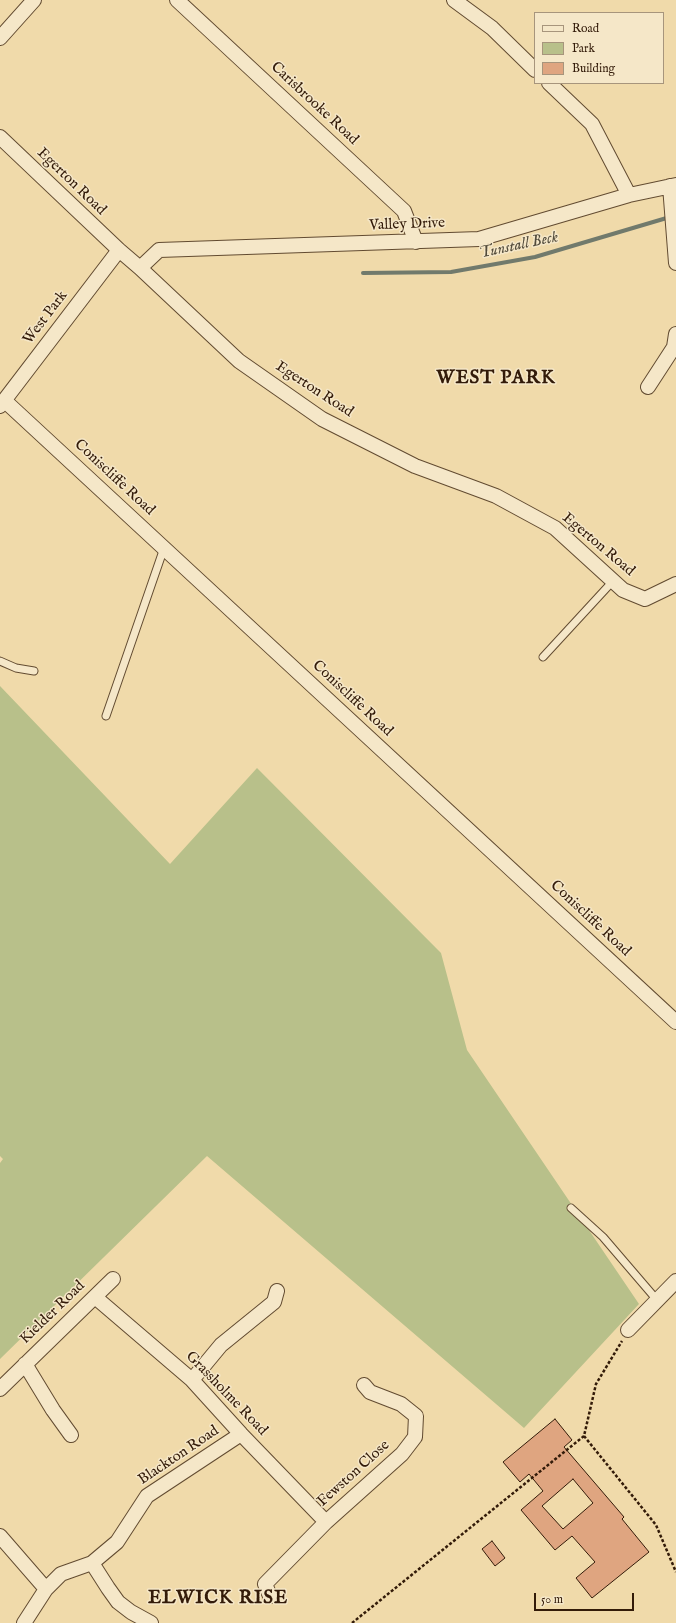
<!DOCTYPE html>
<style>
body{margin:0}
#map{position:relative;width:676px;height:1623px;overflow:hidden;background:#f0daaa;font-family:"IM FELL English",serif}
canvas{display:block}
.legend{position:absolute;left:534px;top:12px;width:130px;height:72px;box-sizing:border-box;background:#f5e7c8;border:1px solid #a7957c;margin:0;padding:5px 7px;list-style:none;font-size:12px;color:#331b09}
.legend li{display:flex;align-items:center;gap:8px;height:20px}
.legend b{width:20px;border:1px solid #a7957c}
.scale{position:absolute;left:534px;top:1593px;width:100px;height:18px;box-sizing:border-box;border:2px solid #331b09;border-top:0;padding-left:5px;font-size:12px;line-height:14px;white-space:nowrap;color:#331b09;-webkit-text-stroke:3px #f5e7c8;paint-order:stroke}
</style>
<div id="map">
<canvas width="676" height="1623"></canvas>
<ul class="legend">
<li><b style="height:5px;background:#f5e7c8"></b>Road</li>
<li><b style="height:11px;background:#b8c08a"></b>Park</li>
<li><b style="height:11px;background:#dfa580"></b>Building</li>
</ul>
<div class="scale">50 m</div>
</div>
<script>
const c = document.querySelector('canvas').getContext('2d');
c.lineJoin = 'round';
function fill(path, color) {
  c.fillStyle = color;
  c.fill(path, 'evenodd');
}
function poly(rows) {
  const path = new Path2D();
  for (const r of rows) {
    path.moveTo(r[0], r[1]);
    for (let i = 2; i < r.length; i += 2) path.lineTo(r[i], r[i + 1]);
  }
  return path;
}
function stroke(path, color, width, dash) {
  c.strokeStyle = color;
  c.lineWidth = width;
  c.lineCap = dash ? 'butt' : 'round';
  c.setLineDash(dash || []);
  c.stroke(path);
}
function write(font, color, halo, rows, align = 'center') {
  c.font = font + ' "IM FELL English",serif';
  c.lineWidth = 3;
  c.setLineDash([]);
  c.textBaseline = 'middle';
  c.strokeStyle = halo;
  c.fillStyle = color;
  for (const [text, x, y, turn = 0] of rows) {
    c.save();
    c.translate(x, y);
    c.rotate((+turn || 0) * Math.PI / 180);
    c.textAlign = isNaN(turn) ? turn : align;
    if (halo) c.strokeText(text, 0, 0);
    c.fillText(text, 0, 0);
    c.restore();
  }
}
fill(poly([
 [0,686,170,864,257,768,441,953,467,1050,639,1304,524,1428,207,1156,0,1359,0,1163,3,1159,0,1156]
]), '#b8c08a');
stroke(poly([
 [363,273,451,272,535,257,670,217]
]), '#717a6c', 4);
const building = poly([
 [555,1419,572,1440,564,1447,624,1517,622,1519,649,1552,592,1598,576,1578,595,1562,572,1536,555,1550,521,1510,543,1491,529,1474,520,1482,503,1462,555,1419],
 [573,1479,593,1503,563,1529,542,1506,573,1479],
 [492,1541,505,1558,495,1566,482,1549,492,1541]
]);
fill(building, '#dfa580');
stroke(building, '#331b09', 1);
const service = poly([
 [543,657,613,581],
 [0,661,16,668,34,671],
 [106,716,164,548],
 [571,1208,603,1237,657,1300]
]);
const minor = poly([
 [177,0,404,211,416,242],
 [454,0,492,28,535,70],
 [0,38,34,0],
 [549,83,592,124,629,195],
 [0,137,119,250,140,268,239,361,322,419,415,466,496,496,555,528,623,590,645,599,676,584],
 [670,186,676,263],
 [140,268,159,250,479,239,629,195,676,185],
 [648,387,674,347,676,334],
 [5,401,676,1022],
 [0,406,119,250],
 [95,1297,192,1380,241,1434,326,1522],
 [628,1330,676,1281],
 [25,1364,53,1410,71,1435],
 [192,1380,221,1345,274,1302,277,1291],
 [0,1389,113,1279],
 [0,1536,46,1589],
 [92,1563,108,1588,118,1602,131,1612,151,1623],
 [270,1596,265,1584,326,1522,402,1454,415,1437,416,1416,401,1404,370,1392,364,1385],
 [24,1623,46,1589,61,1574,92,1563,117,1542,147,1496,241,1434]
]);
stroke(service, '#624b31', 9);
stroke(minor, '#624b31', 16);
stroke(poly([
 [584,1436,656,1525,676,1572],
 [352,1623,584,1436,596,1384,622,1341]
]), '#331b09', 2.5, [3, 2]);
stroke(service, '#f5e7c8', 7);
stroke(minor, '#f5e7c8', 14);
write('15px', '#331b09', '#f5e7c8', [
 ["Carisbrooke Road",314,104,43],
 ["Egerton Road",71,182,44],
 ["Valley Drive",407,225,-2],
 ["West Park",46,318,-53],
 ["Egerton Road",314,390,33],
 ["Coniscliffe Road",114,478,43],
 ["Egerton Road",598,545,40],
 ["Coniscliffe Road",352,699,43],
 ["Coniscliffe Road",590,919,43],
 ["Kielder Road",53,1313,-44],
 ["Grassholme Road",226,1394,46],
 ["Blackton Road",179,1456,-34],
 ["Fewston Close",354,1474,-42]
]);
write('italic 16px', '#524b3b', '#f5e7c8', [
 ["Tunstall Beck",519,246,-12]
]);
c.letterSpacing = '1px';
write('bold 19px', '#331b09', '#f5e7c8', [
 ["WEST PARK",496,379],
 ["ELWICK RISE",218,1599]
]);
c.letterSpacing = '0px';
</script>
